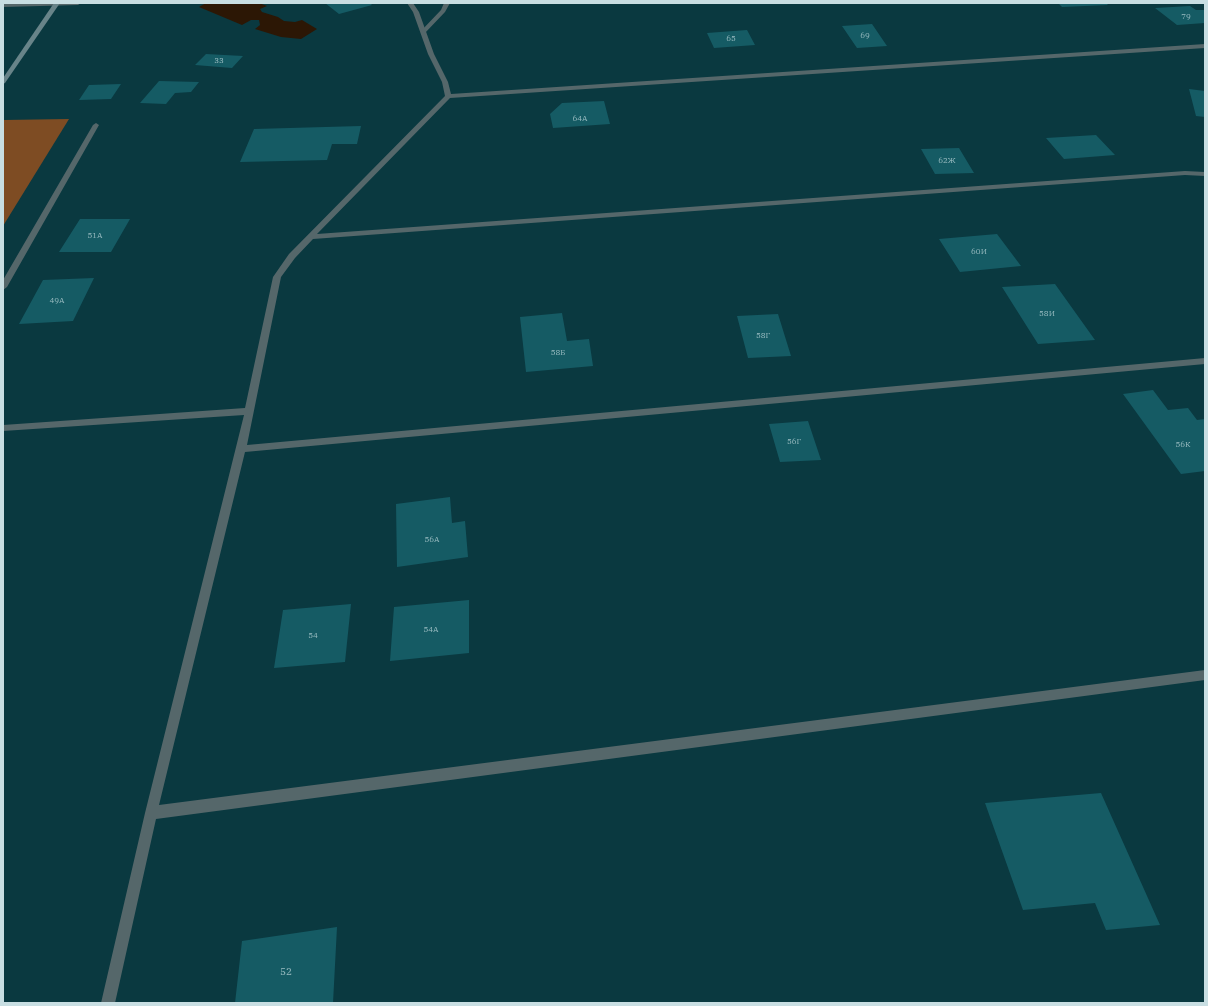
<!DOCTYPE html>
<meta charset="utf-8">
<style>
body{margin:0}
#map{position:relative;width:1208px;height:1006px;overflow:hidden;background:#0a3940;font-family:"IBM Plex Serif",serif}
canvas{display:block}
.frame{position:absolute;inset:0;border:4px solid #c8dee2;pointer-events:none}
</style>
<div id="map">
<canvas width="1208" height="1006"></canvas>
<div class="frame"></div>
</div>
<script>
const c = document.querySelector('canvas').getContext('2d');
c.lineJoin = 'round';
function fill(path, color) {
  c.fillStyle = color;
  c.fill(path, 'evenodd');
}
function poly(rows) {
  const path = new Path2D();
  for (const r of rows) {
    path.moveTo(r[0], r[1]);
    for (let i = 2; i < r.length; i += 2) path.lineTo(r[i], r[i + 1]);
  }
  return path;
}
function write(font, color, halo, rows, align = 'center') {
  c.font = font + ' "IBM Plex Serif",serif';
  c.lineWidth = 3.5;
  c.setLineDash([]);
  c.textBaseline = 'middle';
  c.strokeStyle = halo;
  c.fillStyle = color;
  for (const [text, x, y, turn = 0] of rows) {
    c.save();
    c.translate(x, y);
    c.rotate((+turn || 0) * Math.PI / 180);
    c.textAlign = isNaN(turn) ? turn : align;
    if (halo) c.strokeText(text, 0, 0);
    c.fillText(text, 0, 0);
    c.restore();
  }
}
fill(poly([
 [69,119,3,226,3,120]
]), '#7e4c23');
fill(poly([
 [206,3,259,3,267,6,260,9,262,12,278,17,284,21,295,22,302,20,317,29,301,39,281,37,255,29,260,25,259,20,251,20,242,25,199,7]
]), '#2c1705');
fill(poly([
 [325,3,370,3,372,5,339,14],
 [1058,3,1106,3,1108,5,1062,7],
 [1190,6,1196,10,1205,10,1205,23,1177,25,1155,8],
 [872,24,887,46,857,48,842,26],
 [747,30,755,45,714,48,707,33],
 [206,54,243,56,232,68,195,65],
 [159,81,199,82,191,92,175,93,166,104,140,103],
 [121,84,111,99,79,100,89,85],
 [1189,89,1205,91,1205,117,1196,116],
 [604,101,610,124,553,128,550,114,562,103],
 [361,126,357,144,332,144,327,160,240,162,254,129],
 [1096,135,1115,155,1064,159,1046,138],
 [959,148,974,173,935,174,921,149],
 [80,219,130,219,111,252,59,252],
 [997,234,1021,266,960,272,939,239],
 [94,278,73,321,19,324,43,280],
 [1055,284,1095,340,1038,344,1002,287],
 [562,313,567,341,589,339,593,366,526,372,520,317],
 [778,314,791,356,748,358,737,316],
 [1153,390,1168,410,1188,408,1197,420,1205,419,1205,471,1181,474,1123,394],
 [808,421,821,460,780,462,769,424],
 [450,497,452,523,465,521,468,557,397,567,396,504],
 [469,600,469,653,390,661,394,607],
 [351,604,345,662,274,668,283,610],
 [1101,793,1160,925,1106,930,1095,903,1023,910,985,803],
 [337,927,333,1003,235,1003,242,941]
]), '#155b64');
fill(poly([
 [444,3,450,3,445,12,425,33,421,33,421,31,441,10,444,3]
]), '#55676a');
fill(poly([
 [3,3,81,3,78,5,3,7,3,3],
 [407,3,413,3,419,12,434,54,448,82,451,94,1205,44,1205,48,450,98,317,234,1185,171,1205,172,1205,176,1185,175,313,239,295,258,281,277,247,445,1205,358,1205,364,245,452,159,805,1205,670,1205,680,156,819,115,1003,101,1003,145,813,244,415,3,431,3,425,245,408,273,277,289,254,445,96,442,82,428,54,413,12,407,3],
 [96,123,99,125,7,287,3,290,3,280,93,125,96,123]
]), '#55676a');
fill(poly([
 [54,3,60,3,5,83,3,84,3,78,54,3]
]), '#688489');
write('8px', '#9bbdc2', null, [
 ["79",1186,17],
 ["69",865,36],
 ["65",731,39],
 ["33",219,61],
 ["64А",580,119],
 ["62Ж",947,161],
 ["51А",95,236],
 ["60И",979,252],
 ["49А",57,301],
 ["58И",1047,314],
 ["58Г",763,336],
 ["58Б",558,353],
 ["56Г",794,442],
 ["56К",1183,445],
 ["56А",432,540],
 ["54А",431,630],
 ["54",313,636]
]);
write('10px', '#9bbdc2', null, [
 ["52",286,972]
]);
</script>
